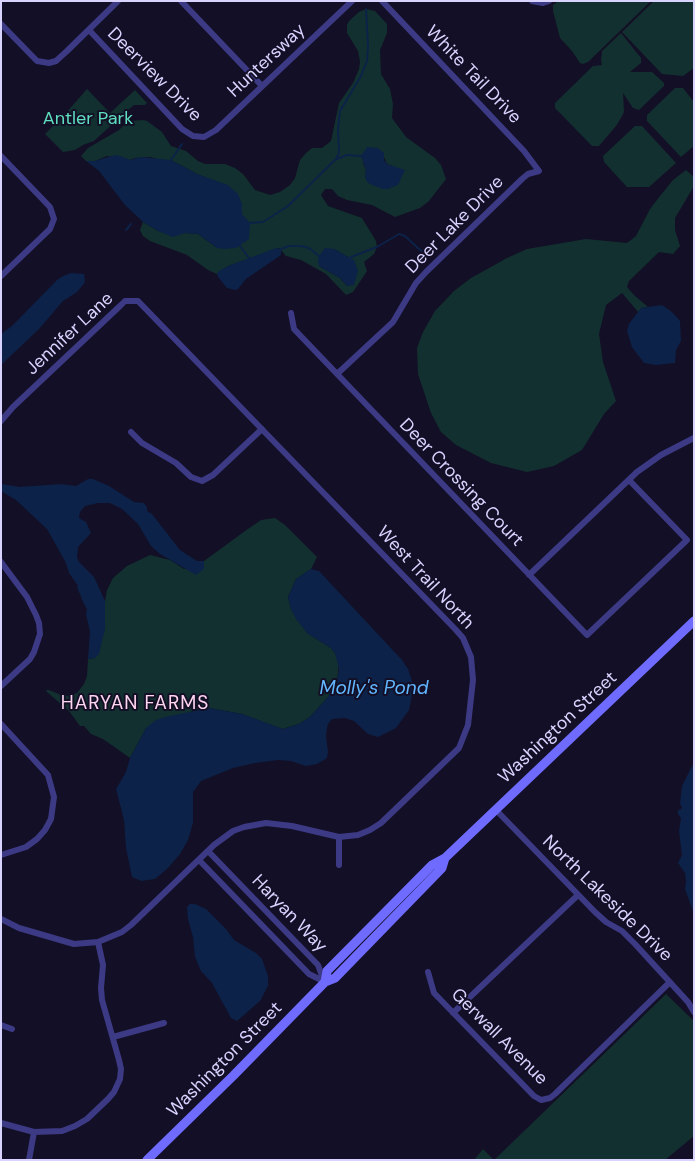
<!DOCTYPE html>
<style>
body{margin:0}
#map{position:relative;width:695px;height:1161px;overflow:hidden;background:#130f26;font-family:"DM Sans",sans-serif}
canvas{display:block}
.frame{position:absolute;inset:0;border:2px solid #d9d4ff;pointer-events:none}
</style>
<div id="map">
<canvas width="695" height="1161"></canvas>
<div class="frame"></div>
</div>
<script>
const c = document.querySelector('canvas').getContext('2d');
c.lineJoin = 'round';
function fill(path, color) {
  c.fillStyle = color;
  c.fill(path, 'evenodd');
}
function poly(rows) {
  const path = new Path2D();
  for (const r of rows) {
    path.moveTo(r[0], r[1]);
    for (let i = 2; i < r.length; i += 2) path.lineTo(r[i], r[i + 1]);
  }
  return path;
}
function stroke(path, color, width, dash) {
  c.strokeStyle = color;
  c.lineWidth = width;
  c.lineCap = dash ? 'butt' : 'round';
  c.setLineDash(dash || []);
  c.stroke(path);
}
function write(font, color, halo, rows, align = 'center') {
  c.font = font + ' "DM Sans",sans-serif';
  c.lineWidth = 4;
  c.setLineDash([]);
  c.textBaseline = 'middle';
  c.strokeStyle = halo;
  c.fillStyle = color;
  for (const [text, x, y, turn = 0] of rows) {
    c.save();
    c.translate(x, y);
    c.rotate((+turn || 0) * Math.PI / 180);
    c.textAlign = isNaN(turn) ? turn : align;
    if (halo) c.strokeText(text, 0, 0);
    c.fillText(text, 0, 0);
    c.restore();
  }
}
fill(poly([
 [559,1,651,1,588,62,583,64,580,63,572,51,560,38,553,11,553,5],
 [654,1,694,1,694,68,683,76,662,74,622,32],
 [366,9,375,11,387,24,387,33,380,50,381,74,390,89,393,104,392,118,406,137,435,158,441,165,446,179,429,201,420,208,395,217,372,205,347,200,338,196,332,189,325,189,321,195,328,206,362,218,376,241,377,247,374,254,364,262,367,271,353,292,346,295,326,274,301,260,286,256,279,248,228,266,217,274,208,270,187,255,150,241,143,236,140,230,143,222,158,231,198,234,217,248,242,214,242,204,212,180,197,174,171,160,165,161,150,157,135,158,130,160,107,156,95,161,86,161,81,156,88,148,119,130,124,125,131,121,143,120,147,121,162,132,171,146,186,151,198,161,205,164,225,164,235,168,243,174,255,190,270,195,280,192,290,185,295,178,300,160,306,153,312,148,322,148,331,141,339,103,353,83,359,69,360,62,358,51,347,33,347,25,349,21,359,12],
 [383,155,387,164,393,166,383,189,365,177,366,170,363,163],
 [334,249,348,257,347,286,340,278,319,266],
 [621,33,641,58,641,63,630,72,652,72,664,83,664,86,639,110,633,108,623,93,624,112,621,118,616,126,599,146,592,146,555,108,555,103,593,66,602,65,601,60,602,51],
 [675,88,683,88,694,102,694,146,681,157,647,121,647,115],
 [87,89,110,113,135,90,147,103,145,105,134,105,128,110,94,141,83,145,75,150,63,152,45,134,66,113],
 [635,126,642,126,676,163,649,187,627,187,604,162,603,156],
 [686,170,694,177,694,186,675,218,675,230,680,246,673,254,659,252,629,281,627,287,634,295,648,307,641,308,639,313,622,293,606,305,599,334,603,362,616,401,604,414,582,450,554,466,527,472,491,463,456,445,441,432,431,413,418,374,417,348,423,332,435,311,454,291,471,278,507,258,527,249,586,239,627,243,636,236,650,209,660,196,673,180],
 [275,518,285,525,317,557,311,569,296,579,288,597,291,609,307,633,331,648,335,653,339,664,337,681,328,697,310,717,299,724,282,729,242,714,209,708,199,709,146,728,130,758,103,739,91,734,84,726,80,726,69,711,47,692,46,690,49,690,61,695,70,696,77,693,84,684,87,676,88,659,95,658,105,629,105,601,107,590,113,578,127,566,150,555,170,560,184,569,204,569,204,561,245,531,261,520],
 [666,994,694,1021,694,1136,665,1160,494,1160],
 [483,1149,494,1160,474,1160]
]), '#12302f');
fill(poly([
 [367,147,378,148,384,153,384,160,387,164,405,170,398,185,388,189,383,189,372,185,367,182,365,177,366,170,361,156],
 [115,155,120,156,130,160,141,157,171,160,197,174,228,185,238,194,242,204,242,214,250,223,249,239,236,248,225,249,217,248,198,234,185,233,173,237,158,231,143,222,125,205,99,171,86,161,95,161],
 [276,248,281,249,281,255,246,279,238,289,235,290,227,288,218,277,217,274,219,271,228,266],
 [325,248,334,249,354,260,358,271,354,285,347,286,340,278,319,266,318,261,319,256],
 [71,273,84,274,85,282,82,286,77,292,63,301,39,329,1,365,1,334,12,326,57,280,63,276],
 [662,305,672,312,680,321,681,341,676,350,675,363,656,365,644,363,632,347,627,331,629,324,641,308],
 [88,479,93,479,109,486,134,502,144,503,147,507,147,511,152,514,180,550,197,561,204,561,204,569,196,575,160,554,151,546,138,524,122,509,110,503,98,503,85,506,80,512,79,518,86,522,91,533,78,547,77,557,79,562,94,577,105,601,105,629,99,654,95,658,88,659,90,632,86,614,87,609,84,604,77,587,78,586,69,573,66,563,47,529,16,500,1,491,1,484,20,487,61,484,76,486],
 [311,569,319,571,402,660,408,669,412,681,412,695,409,710,396,728,378,737,368,734,354,721,345,718,332,719,328,724,327,728,326,736,328,752,327,758,317,764,306,766,291,761,278,760,255,763,233,768,201,781,193,792,193,823,188,840,180,854,168,868,155,879,141,881,132,877,126,848,124,820,116,789,126,772,130,758,146,728,156,720,165,717,209,708,242,714,283,729,299,724,310,717,328,697,337,681,339,669,335,653,331,648,307,633,296,619,291,609,288,597,296,579],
 [694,762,694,914,685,889,686,882,685,873,678,863,682,855,679,831,681,818,678,814,678,810,681,809,682,807,680,804,682,786],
 [190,904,195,904,206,909,226,929,234,940,256,953,262,959,268,976,268,986,260,1001,237,1021,231,1018,212,983,201,971,195,957,193,937,188,919,187,907]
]), '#0c2248');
stroke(poly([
 [337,159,347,155,361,156],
 [171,160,182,144],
 [250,223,263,222,288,206,336,159,339,153,338,129,340,111,361,76,367,61,368,47,366,9],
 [126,230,131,224],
 [240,246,249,258],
 [281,249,289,246,301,246,309,248,319,256],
 [351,257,377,247,399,234,405,236,420,250,431,255]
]), '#0c2248', 2);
stroke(poly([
 [181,1,262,86],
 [532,1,543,3,549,1],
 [1,24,37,61,49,63,56,61,67,51,118,1],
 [89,30,182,129,193,136,204,137,216,130,352,1],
 [1,156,50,207,54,219,50,229,1,276],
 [291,313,294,329,587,635,687,540,629,480],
 [337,374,393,322,416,283,426,272,522,179,528,174,539,171,524,151,382,1],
 [1,421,13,407,121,305,125,301,138,301,456,630,463,638,471,657,473,680,468,725,459,748,381,823,370,830,358,835,339,837,292,826,266,823,244,827,233,831,214,845,131,925,122,932,98,942,74,944,19,928,1,919],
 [131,432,142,443,176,463,191,477,202,481,213,475,262,429],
 [1,562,27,597,36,615,39,623,40,634,34,652,30,659,1,686],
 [529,575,637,472,661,455,694,438],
 [1,724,48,775,54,797,51,819,45,830,37,839,26,847,1,855],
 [496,810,595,912,606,922,622,931,635,944,688,1002,694,1012],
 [339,837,339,865],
 [208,851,318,965,324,981],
 [199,860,309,974,325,982],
 [428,972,434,993,534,1096,541,1100,550,1098,555,1094,670,982],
 [453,1013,578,895],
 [1,1025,12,1029],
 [113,1037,164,1023],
 [1,1123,34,1132,62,1131,75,1126,87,1119,108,1099,114,1092,120,1079,121,1069,119,1060,102,1000,101,988,103,965,98,942],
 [29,1160,34,1132]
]), '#3d3a85', 6);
stroke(poly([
 [325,982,327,971,432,865,445,858,694,621],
 [147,1160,233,1076,325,982,335,978,442,868,445,858]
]), '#6f6bff', 9);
write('18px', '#d9d4ff', '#130f26', [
 ["Huntersway",267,61,-43],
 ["Deerview Drive",154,75,45],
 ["White Tail Drive",473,75,46],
 ["Deer Lake Drive",455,225,-45],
 ["Jennifer Lane",70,334,-43],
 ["Deer Crossing Court",461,483,46],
 ["West Trail North",425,578,47],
 ["Washington Street",558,728,-43],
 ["North Lakeside Drive",607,899,44],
 ["Haryan Way",289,914,46],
 ["Gerwall Avenue",499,1037,45],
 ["Washington Street",225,1060,-45]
]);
write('18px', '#5fe0c0', '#130f26', [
 ["Antler Park",88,119]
]);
write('italic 19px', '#62b6ff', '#130f26', [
 ["Molly's Pond",374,689]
]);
c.letterSpacing = '1px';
write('19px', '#ffd6f0', '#130f26', [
 ["HARYAN FARMS",135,704]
]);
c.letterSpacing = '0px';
</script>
